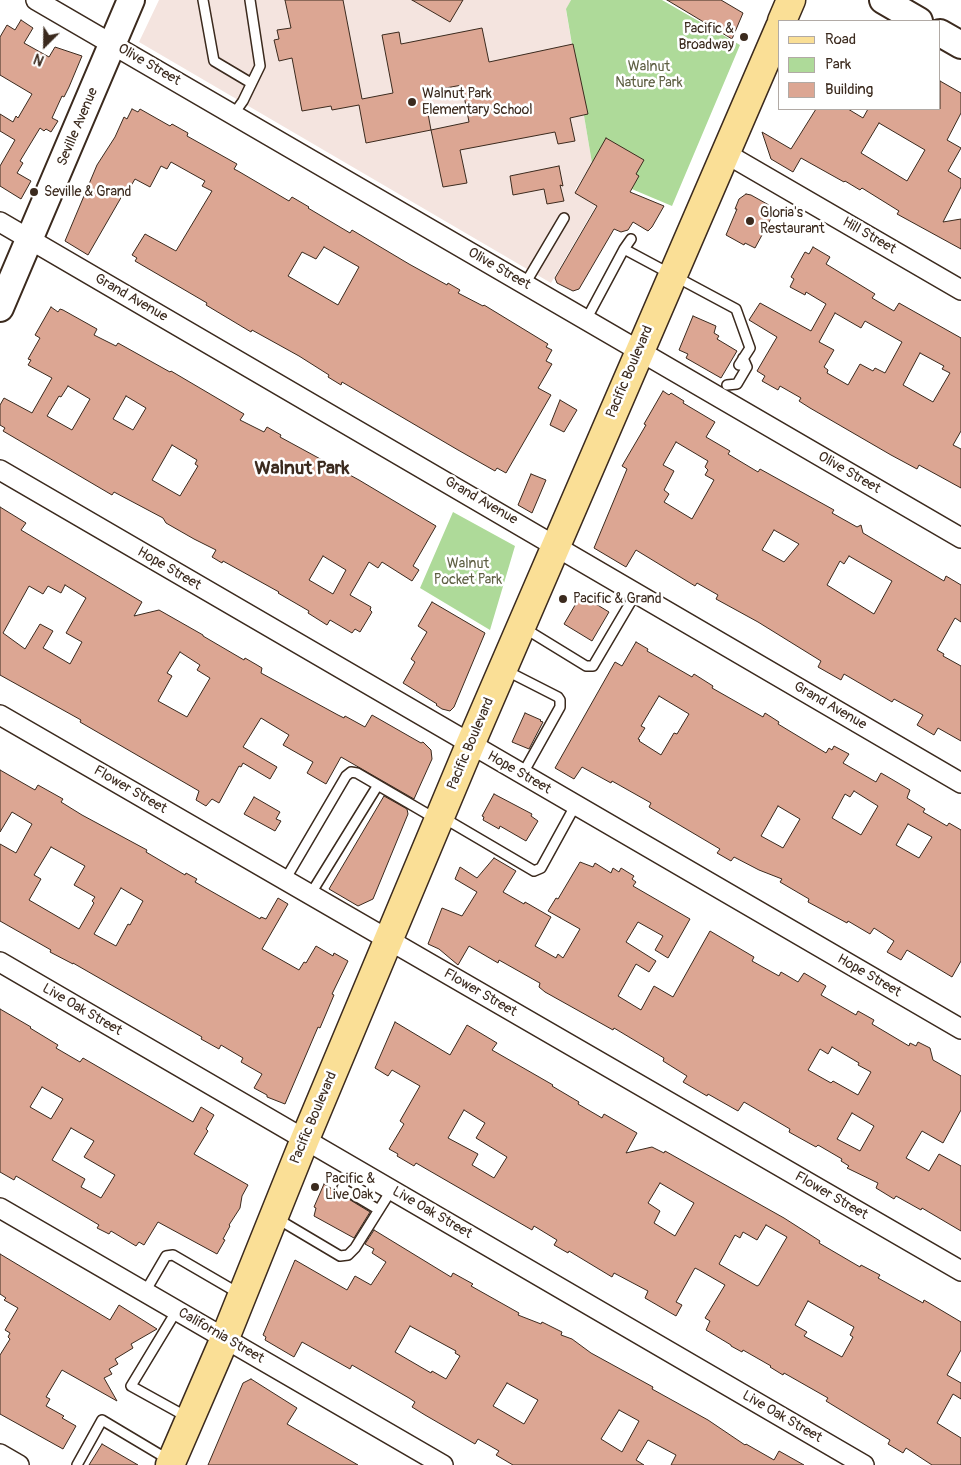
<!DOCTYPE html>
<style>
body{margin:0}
#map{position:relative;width:961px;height:1465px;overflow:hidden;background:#fff;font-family:Pangolin,sans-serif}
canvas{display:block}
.legend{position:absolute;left:778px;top:20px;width:162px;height:90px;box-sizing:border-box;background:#fff;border:1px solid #b1aaa5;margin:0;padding:6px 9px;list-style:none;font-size:15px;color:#3b2a1e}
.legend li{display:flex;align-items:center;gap:10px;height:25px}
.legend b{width:25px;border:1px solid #b1aaa5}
.north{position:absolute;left:20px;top:20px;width:50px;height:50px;-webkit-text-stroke:4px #fff;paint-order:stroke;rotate:203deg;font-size:14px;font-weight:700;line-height:20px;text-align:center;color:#3b2a1e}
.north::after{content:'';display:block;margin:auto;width:18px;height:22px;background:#3b2a1e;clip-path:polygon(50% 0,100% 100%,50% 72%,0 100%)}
</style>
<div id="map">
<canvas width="961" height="1465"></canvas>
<ul class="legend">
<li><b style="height:6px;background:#fadf96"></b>Road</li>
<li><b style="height:14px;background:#aeda99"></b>Park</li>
<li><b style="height:14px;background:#dca693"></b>Building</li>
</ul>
<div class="north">N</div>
</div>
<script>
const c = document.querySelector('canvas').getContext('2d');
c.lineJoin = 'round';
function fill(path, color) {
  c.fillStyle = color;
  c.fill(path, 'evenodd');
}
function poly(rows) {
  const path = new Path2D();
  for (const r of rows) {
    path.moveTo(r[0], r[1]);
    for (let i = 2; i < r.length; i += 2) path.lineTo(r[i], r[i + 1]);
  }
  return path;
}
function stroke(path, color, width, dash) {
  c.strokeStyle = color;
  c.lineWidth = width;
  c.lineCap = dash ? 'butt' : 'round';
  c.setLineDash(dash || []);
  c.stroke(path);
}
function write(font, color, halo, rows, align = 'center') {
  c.font = font + ' Pangolin,sans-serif';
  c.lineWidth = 5;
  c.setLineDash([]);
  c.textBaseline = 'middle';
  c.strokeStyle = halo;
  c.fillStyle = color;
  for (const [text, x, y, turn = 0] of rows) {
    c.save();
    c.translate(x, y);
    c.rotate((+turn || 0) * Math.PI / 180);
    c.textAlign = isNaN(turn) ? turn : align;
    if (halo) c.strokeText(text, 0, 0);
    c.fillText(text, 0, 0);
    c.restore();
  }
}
fill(poly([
 [159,0,571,0,566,10,592,163,575,190,597,204,551,283,139,42]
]), '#f4e4df');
fill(poly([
 [571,0,662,0,740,45,672,206,627,187,592,163,566,9],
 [453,512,515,546,490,630,420,588]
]), '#aeda99');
const building = poly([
 [285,0,343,0,362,99,393,93,382,35,399,32,401,44,482,28,489,62,573,44,588,114,570,118,575,141,558,144,555,132,460,150,467,183,443,187,431,130,469,122,462,85,424,92,431,130,366,143,359,105,332,110,331,106,302,111,292,58,279,61,274,40,279,39,277,30,291,28,285,0],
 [412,0,463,0,450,22,412,0],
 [667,0,721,0,743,13,732,39,667,0],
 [21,20,33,28,24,43,49,57,55,47,82,56,69,87,64,97,62,96,52,118,58,121,51,132,46,129,44,131,40,128,20,161,23,163,17,173,31,181,21,199,0,186,0,166,15,140,0,131,0,114,13,122,16,116,18,118,32,94,0,75,0,37,7,25,15,30,21,20],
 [940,81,961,93,961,113,947,140,961,148,948,171,961,179,961,187,943,222,961,219,961,249,897,214,899,211,862,188,860,190,845,181,844,182,801,158,793,172,771,159,762,132,791,149,816,109,848,109,863,118,868,109,940,109,940,81],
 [879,123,925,150,907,181,861,153,879,123],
 [132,109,138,112,140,109,170,126,172,124,188,133,187,136,237,164,234,169,238,171,289,201,292,197,309,207,308,208,350,233,352,230,409,264,447,285,448,283,460,290,458,293,483,306,484,305,548,344,546,347,552,350,546,361,552,364,538,388,551,395,506,473,497,468,495,471,458,450,342,382,341,385,328,377,329,375,299,356,252,330,251,332,206,305,207,303,135,261,137,258,132,255,145,234,176,251,212,191,202,186,205,181,171,162,167,169,161,166,150,187,135,179,128,191,126,189,88,255,65,241,97,165,115,137,124,117,127,119,132,109],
 [324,247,359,267,338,305,288,276,302,252,316,259,324,247],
 [606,138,644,160,636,174,639,176,630,192,664,206,652,227,648,231,633,222,628,230,621,232,614,229,579,289,573,291,557,283,555,278,597,206,575,193,606,138],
 [559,166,563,186,560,185,564,201,547,204,544,189,513,195,510,176,559,166],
 [746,194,751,195,776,209,755,248,745,243,744,245,726,235,737,209,735,209,739,199,746,194],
 [813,247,830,257,826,264,875,294,872,298,894,311,899,303,961,338,961,431,953,445,961,449,961,488,919,465,917,469,891,455,810,408,799,401,801,398,780,386,778,390,762,381,765,376,757,371,777,337,749,320,760,303,811,331,826,304,806,292,805,295,790,287,794,279,791,277,805,252,809,254,813,247],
 [835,313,861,328,865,321,902,342,885,373,875,368,873,371,860,364,848,385,827,373,828,370,824,367,834,350,819,342,835,313],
 [920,353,944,366,942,369,950,373,933,402,903,385,920,353],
 [51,307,58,312,60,309,63,310,97,329,94,335,116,346,118,343,170,372,171,371,244,414,240,420,264,432,267,427,281,435,280,437,359,480,436,526,413,566,419,570,412,581,382,562,378,568,369,562,350,595,371,607,370,610,372,612,360,632,355,629,352,633,330,620,327,625,308,613,309,611,278,593,279,592,223,561,222,563,212,557,216,550,194,539,166,523,163,518,114,492,112,495,3,431,5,428,0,425,0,405,4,398,32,413,52,378,28,365,31,360,28,359,40,338,35,335,51,307],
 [68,386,90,399,72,430,47,416,59,396,61,397,68,386],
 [126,396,146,408,133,430,113,419,126,396],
 [172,445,197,460,195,464,198,466,180,496,152,480,172,445],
 [323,556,346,570,333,594,309,580,323,556],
 [693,316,716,326,714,333,719,336,717,339,737,351,721,378,686,358,688,354,679,350,693,316],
 [663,391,669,395,671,393,684,401,683,403,715,422,706,437,730,451,728,454,758,472,760,469,834,510,832,513,857,527,861,525,863,533,944,581,946,576,961,585,961,622,955,618,937,650,944,654,943,656,961,666,961,741,938,728,934,735,917,725,923,715,894,699,892,702,844,674,841,680,818,667,821,661,758,622,716,599,718,595,697,583,695,586,636,550,626,567,594,548,627,469,622,466,646,425,644,424,663,391],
 [676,442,708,461,705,467,708,470,705,475,714,480,692,519,664,502,669,494,664,490,674,471,663,465,676,442],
 [774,530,799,544,784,562,762,550,774,530],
 [849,556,892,581,874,614,827,585,840,561,844,564,849,556],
 [560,400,577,410,564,432,550,425,560,400],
 [531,474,546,480,532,513,518,505,531,474],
 [0,507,26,523,21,530,142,602,134,616,159,610,203,635,203,636,244,660,245,658,257,665,262,668,261,673,338,715,344,718,345,716,365,727,372,715,421,743,423,742,431,750,432,759,414,799,341,757,326,784,307,773,313,762,283,745,289,735,261,718,243,747,277,767,270,779,243,763,241,767,239,766,219,803,212,799,206,806,196,800,199,791,80,722,81,720,0,675,0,507],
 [65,585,86,598,66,633,82,642,70,664,43,648,53,631,40,624,25,649,3,633,29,586,43,594,48,586,61,593,65,585],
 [180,652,200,665,197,670,210,678,187,717,158,701,172,676,167,673,180,652],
 [581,595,609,612,592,641,564,624,581,595],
 [432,602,485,633,454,707,450,711,442,709,436,705,437,704,403,683,415,662,411,659,427,632,418,626,432,602],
 [636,642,648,649,647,651,692,677,694,674,713,686,712,688,763,717,765,713,779,722,778,724,826,753,829,748,832,750,834,746,849,754,843,763,876,782,881,773,888,777,910,790,907,798,925,809,923,812,947,826,949,823,961,830,961,961,952,977,907,950,901,960,887,952,894,941,874,928,870,934,848,921,847,923,808,902,809,899,780,882,782,879,759,870,734,857,731,861,717,853,720,849,649,807,651,803,612,781,611,783,582,767,574,779,555,768,615,662,622,666,636,642],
 [659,696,689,714,677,734,674,733,661,755,639,741,640,740,638,739,645,728,641,726,659,696],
 [854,791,878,806,861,835,832,818,845,794,850,797,854,791],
 [778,806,800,819,783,848,761,836,778,806],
 [908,824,932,837,919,858,896,845,908,824],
 [525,713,541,720,540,721,543,722,529,749,512,742,525,713],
 [0,770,35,790,38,785,63,799,61,802,82,815,147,850,146,852,185,875,186,873,197,879,195,882,260,919,261,917,266,919,278,898,288,904,262,949,299,970,304,962,306,963,316,946,333,956,334,953,348,961,332,994,334,995,320,1028,318,1027,285,1104,267,1097,267,1095,254,1088,262,1074,241,1062,243,1058,221,1045,219,1049,201,1039,202,1037,73,963,73,964,50,952,51,950,0,921,0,844,16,853,32,824,12,812,0,832,0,770],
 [51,847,85,866,74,885,95,897,92,901,94,903,79,929,29,900,41,879,34,875,51,847],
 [121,888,143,901,130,925,128,924,116,946,94,934,121,888],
 [494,794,532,814,531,816,538,821,526,841,500,826,499,829,483,820,484,817,482,816,494,794],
 [384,796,407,809,408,814,373,899,358,906,329,889,384,796],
 [254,797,280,812,276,819,281,821,275,831,244,814,254,797],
 [494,858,516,871,503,892,524,904,525,902,551,917,535,946,556,958,558,954,563,958,580,929,548,911,556,898,558,899,580,862,593,867,595,863,611,873,613,868,619,872,621,868,634,876,632,879,636,882,633,886,690,919,668,958,655,950,663,936,638,922,626,942,656,961,649,972,636,964,618,996,641,1010,654,986,673,997,710,931,754,957,752,961,779,976,781,972,798,982,804,973,826,986,821,995,856,1015,858,1011,874,1020,872,1024,909,1046,910,1043,916,1046,918,1042,930,1048,933,1060,961,1076,961,1110,943,1143,922,1131,906,1158,929,1171,939,1154,961,1166,961,1231,922,1208,921,1210,896,1196,894,1199,876,1188,878,1183,847,1168,849,1166,841,1161,842,1159,818,1145,816,1147,789,1132,790,1129,744,1102,738,1111,708,1094,707,1096,683,1082,687,1076,663,1061,664,1058,614,1028,613,1030,545,992,539,987,540,983,538,982,499,960,498,963,469,946,458,965,439,949,428,944,442,908,462,916,477,892,455,879,460,867,477,878,494,858],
 [832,1047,859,1063,858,1065,871,1072,858,1095,833,1081,831,1083,808,1070,820,1049,828,1054,832,1047],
 [852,1113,874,1126,860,1151,837,1139,852,1113],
 [0,1009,31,1027,30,1028,58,1045,56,1048,80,1062,83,1058,193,1122,201,1107,214,1115,206,1129,208,1131,194,1154,248,1185,242,1196,240,1208,229,1225,230,1226,223,1239,225,1240,217,1254,158,1222,144,1245,139,1242,136,1246,111,1231,109,1234,97,1228,99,1225,89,1219,16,1176,14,1180,0,1172,0,1009],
 [42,1087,63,1099,51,1119,30,1107,42,1087],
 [71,1128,94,1141,84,1157,115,1175,101,1198,81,1187,85,1179,52,1160,71,1128],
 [395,1022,450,1055,467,1025,497,1043,492,1050,553,1085,552,1086,579,1102,578,1104,602,1118,604,1114,637,1133,626,1153,652,1147,664,1153,665,1151,784,1218,820,1241,819,1243,860,1267,861,1265,880,1275,878,1278,923,1303,924,1300,961,1322,961,1350,947,1375,961,1383,961,1399,953,1394,937,1423,961,1438,961,1465,932,1465,906,1448,903,1453,888,1444,890,1440,826,1401,828,1398,784,1373,783,1375,770,1367,771,1366,743,1350,742,1352,731,1346,731,1345,706,1330,710,1321,705,1318,725,1285,699,1270,695,1268,676,1302,682,1305,676,1316,645,1298,648,1291,614,1273,612,1277,569,1251,568,1253,554,1245,557,1240,534,1226,532,1230,416,1163,414,1166,397,1156,398,1154,389,1149,404,1124,400,1121,420,1086,392,1070,388,1076,375,1068,395,1022],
 [464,1110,485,1123,476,1138,507,1157,494,1178,472,1165,478,1154,448,1138,464,1110],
 [660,1183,694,1203,675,1236,654,1223,660,1211,648,1203,660,1183],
 [766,1225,787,1237,759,1285,757,1286,719,1264,735,1235,740,1238,743,1232,757,1240,766,1225],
 [808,1301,854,1327,850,1335,853,1337,842,1357,804,1336,807,1332,795,1325,808,1301],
 [324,1184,370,1212,354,1238,314,1216,316,1208,314,1207,324,1184],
 [374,1230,451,1277,453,1273,473,1284,471,1286,519,1313,518,1315,541,1324,542,1322,562,1332,561,1335,572,1339,591,1353,653,1387,652,1389,708,1420,745,1445,746,1444,774,1460,779,1451,804,1465,671,1465,676,1455,648,1440,636,1460,644,1465,513,1465,496,1455,499,1451,478,1439,475,1444,425,1415,412,1407,415,1402,409,1398,352,1365,350,1369,302,1342,294,1357,265,1340,266,1337,263,1335,295,1260,347,1290,355,1276,371,1285,386,1262,372,1253,374,1249,365,1244,374,1230],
 [410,1326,456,1351,455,1353,460,1356,446,1379,432,1371,431,1373,395,1352,410,1326],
 [507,1383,538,1400,524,1424,493,1406,507,1383],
 [619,1410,639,1421,622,1452,601,1439,619,1410],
 [0,1254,110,1320,119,1305,157,1329,131,1344,133,1348,115,1359,118,1364,109,1369,112,1374,104,1378,117,1401,62,1370,46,1397,50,1399,46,1406,64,1416,62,1418,76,1426,63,1449,0,1414,0,1355,10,1339,8,1337,10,1333,5,1330,18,1308,4,1300,6,1298,0,1294,0,1254],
 [251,1379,297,1408,287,1424,358,1465,208,1465,243,1383,251,1379],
 [102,1444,138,1465,89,1465,102,1444]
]);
fill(building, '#dca693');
stroke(building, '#3b2a1e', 1);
const lane = poly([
 [203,0,214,61,251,83],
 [233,115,243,101,260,66,250,0],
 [624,249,631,239],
 [525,284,564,218],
 [586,320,624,249,736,309,750,348,739,365],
 [727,385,737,384,747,367,743,358],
 [524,628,586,666,593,666,636,593],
 [505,670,558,697,560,700,560,707,522,775],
 [442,817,534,871,541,868,575,806],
 [285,880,346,776,351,772,357,773,436,819],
 [310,895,378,785],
 [353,1167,342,1188,379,1210],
 [276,1218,340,1256,348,1255,355,1248,392,1189],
 [145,1292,166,1256,173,1255,240,1294],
 [177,1310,131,1386,187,1417],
 [77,1465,102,1420,169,1460]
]);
const street = poly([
 [36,0,961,538],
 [725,153,961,290],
 [0,222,961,783],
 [0,470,961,1029],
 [0,715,961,1271],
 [0,962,864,1465],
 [0,1208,443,1465],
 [0,1454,19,1465]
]);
const secondary = poly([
 [883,0,919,21],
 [940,33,961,45],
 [0,308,131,0]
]);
const primary = poly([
 [782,21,791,0],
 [170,1465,225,1338,305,1139,470,745,780,27]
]);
stroke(lane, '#3b2a1e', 12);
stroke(street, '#3b2a1e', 22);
stroke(secondary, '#3b2a1e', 30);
stroke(primary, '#3b2a1e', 31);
stroke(lane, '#fff', 9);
stroke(street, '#fff', 19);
stroke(secondary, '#fff', 26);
stroke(primary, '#fadf96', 28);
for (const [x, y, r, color] of [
 [744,37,5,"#3b2a1e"],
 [412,102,5,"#3b2a1e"],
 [34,192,5,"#3b2a1e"],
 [750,221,5,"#3b2a1e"],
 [563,599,5,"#3b2a1e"],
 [315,1187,5,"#3b2a1e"]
]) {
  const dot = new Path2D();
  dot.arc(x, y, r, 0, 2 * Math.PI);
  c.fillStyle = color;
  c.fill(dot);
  stroke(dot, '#fff', 2);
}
write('14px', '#3b2a1e', '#fff', [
 ["Pacific &",734,29,"right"],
 ["Broadway",734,45,"right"],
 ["Walnut Park",422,94],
 ["Elementary School",422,110],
 ["Seville & Grand",44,192],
 ["Gloria's",760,213],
 ["Restaurant",760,229],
 ["Pacific & Grand",573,599],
 ["Pacific &",325,1179],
 ["Live Oak",325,1195]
], 'left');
write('14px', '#3b2a1e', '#fff', [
 ["Olive Street",149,65,30],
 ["Seville Avenue",78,127,-67],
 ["Hill Street",869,236,30],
 ["Olive Street",499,269,30],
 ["Grand Avenue",131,298,30],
 ["Pacific Boulevard",630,372,-67],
 ["Olive Street",849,473,30],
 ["Grand Avenue",481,501,30],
 ["Hope Street",169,569,30],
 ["Grand Avenue",830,706,30],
 ["Pacific Boulevard",471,744,-67],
 ["Hope Street",519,773,30],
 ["Flower Street",130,790,30],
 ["Hope Street",869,976,30],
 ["Flower Street",480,993,30],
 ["Live Oak Street",82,1010,30],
 ["Pacific Boulevard",314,1118,-67],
 ["Flower Street",831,1196,30],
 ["Live Oak Street",432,1213,30],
 ["California Street",221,1336,30],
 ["Live Oak Street",782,1417,30]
]);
write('14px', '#5e5f43', '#fff', [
 ["Walnut",649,67],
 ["Nature Park",649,83],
 ["Walnut",468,564],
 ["Pocket Park",468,580]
]);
write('bold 19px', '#3b2a1e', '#fff', [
 ["Walnut Park",302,469]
]);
</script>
